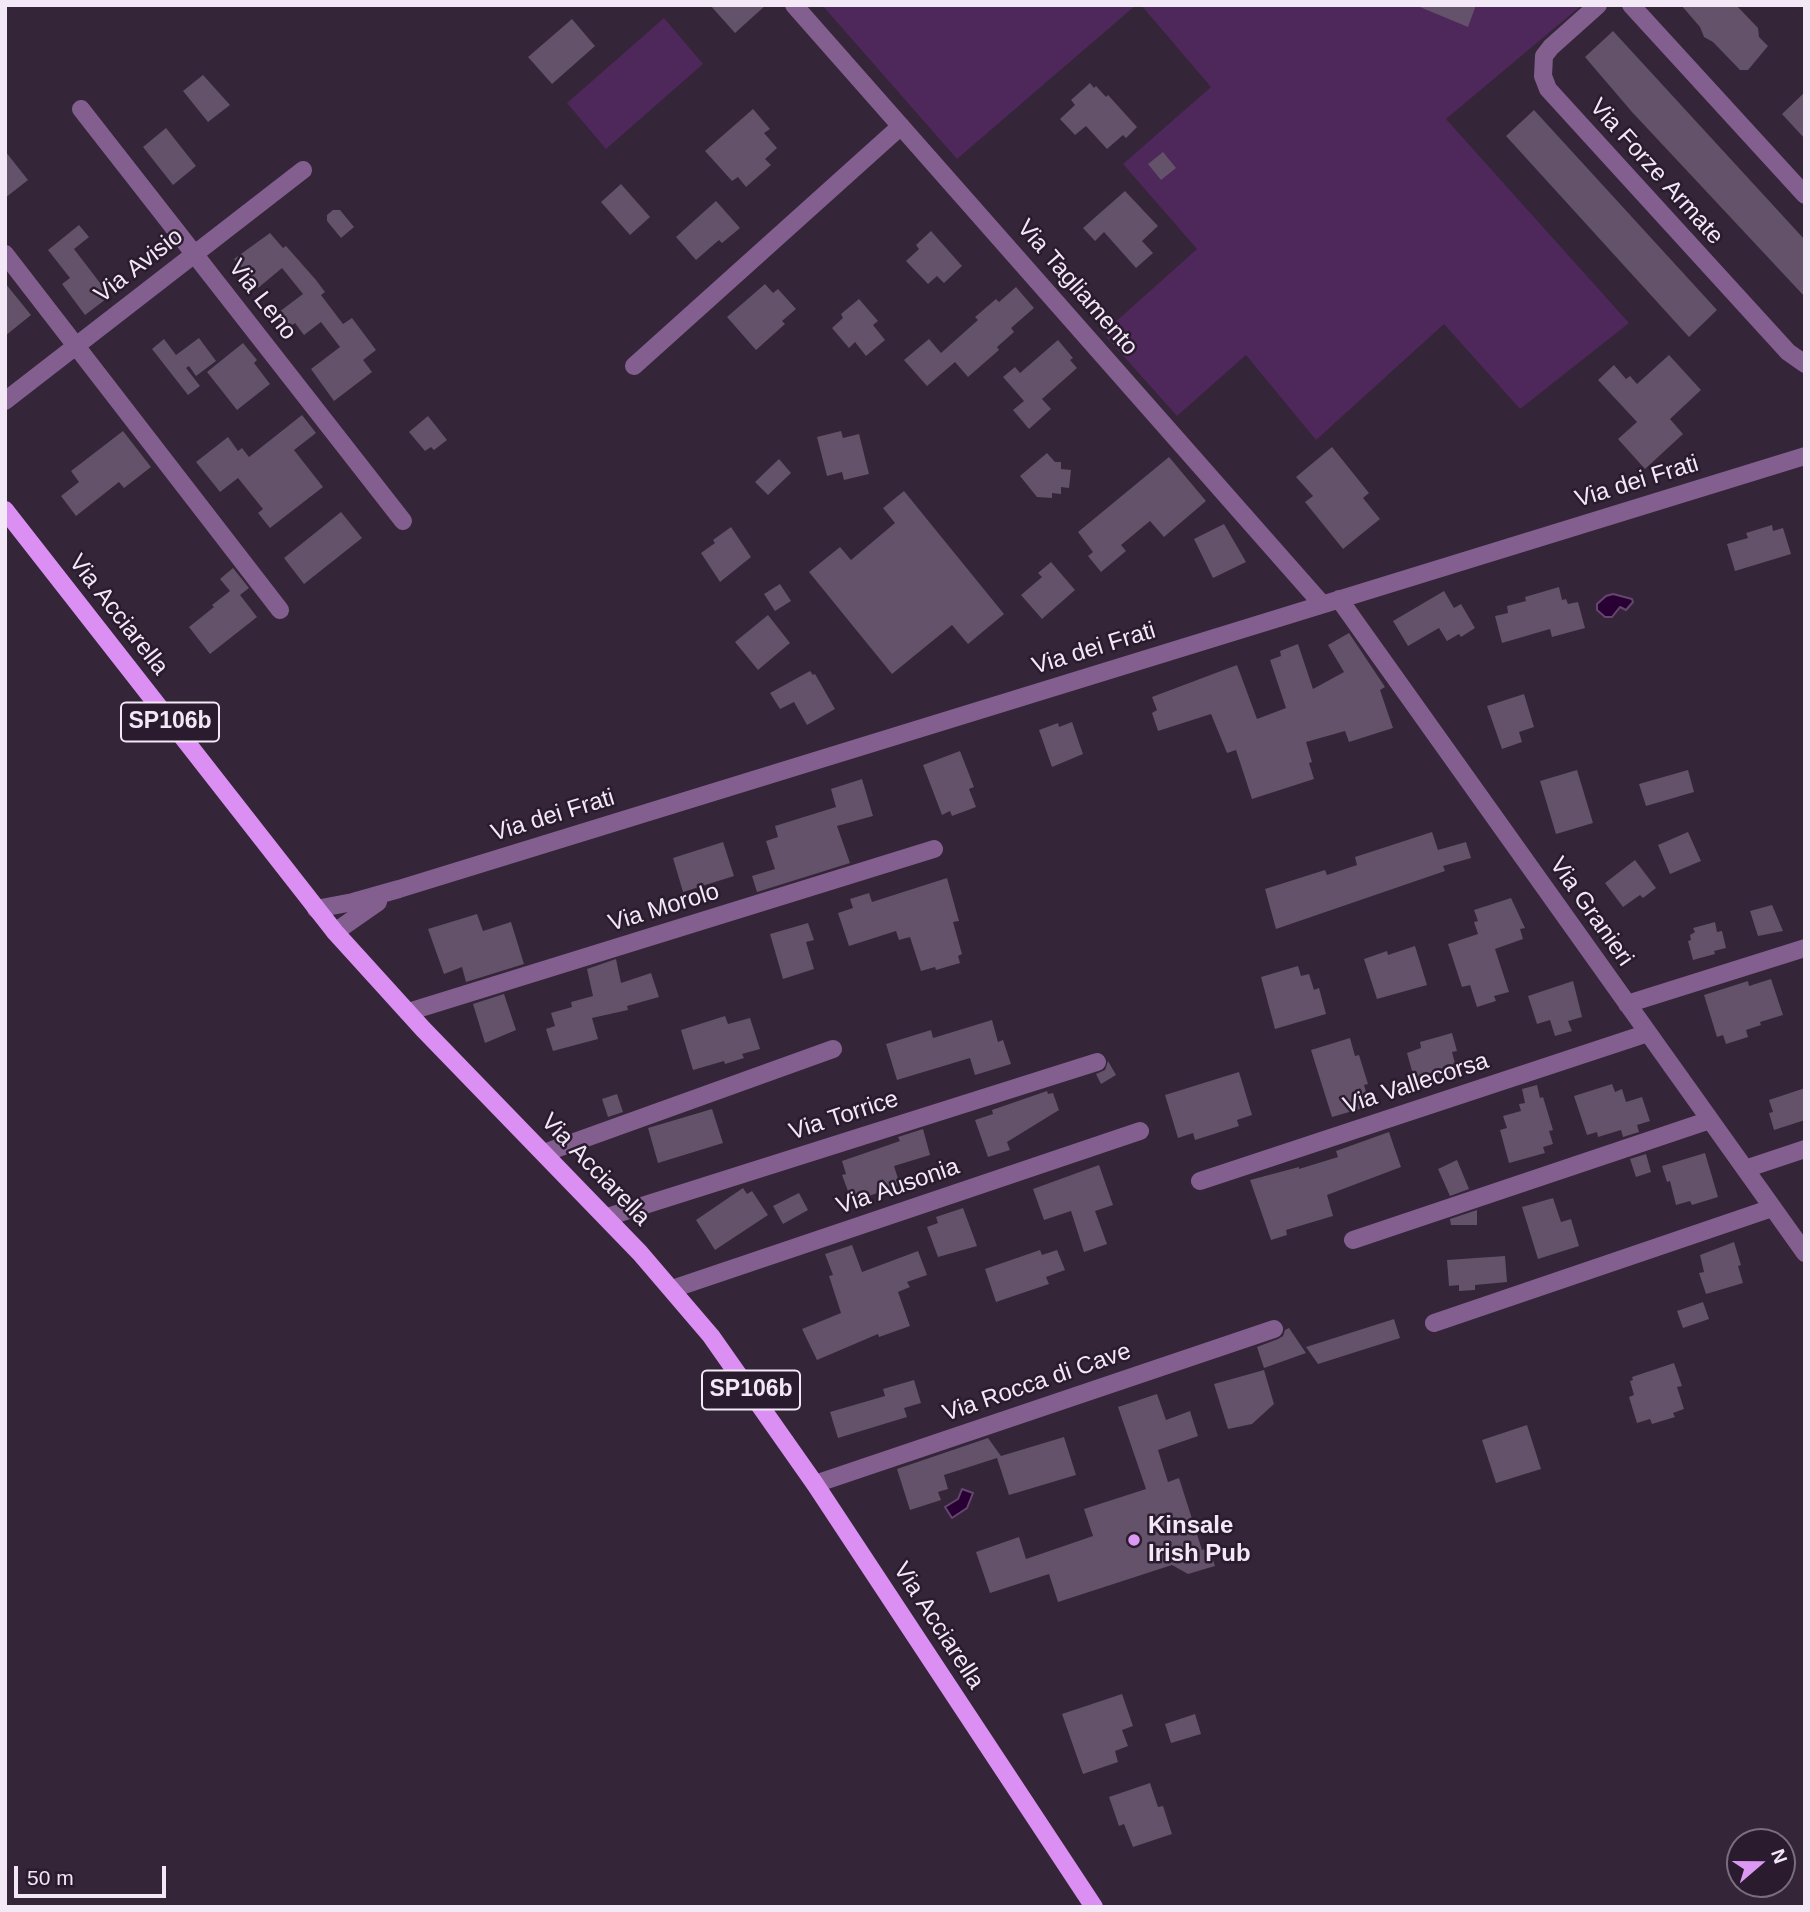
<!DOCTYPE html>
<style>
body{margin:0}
#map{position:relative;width:1810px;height:1912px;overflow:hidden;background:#342539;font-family:Helvetica,sans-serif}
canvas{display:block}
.frame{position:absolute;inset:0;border:7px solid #f2e8f6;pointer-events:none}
.north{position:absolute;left:1726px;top:1828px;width:70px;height:70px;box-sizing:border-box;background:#2a1b2f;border:2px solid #7a6d7f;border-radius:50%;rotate:70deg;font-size:19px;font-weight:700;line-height:28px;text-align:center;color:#f2e8f6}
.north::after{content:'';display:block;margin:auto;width:24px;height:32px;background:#dd98f3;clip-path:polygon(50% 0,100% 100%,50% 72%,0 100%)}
.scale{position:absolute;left:14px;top:1866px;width:152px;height:32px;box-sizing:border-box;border:4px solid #f2e8f6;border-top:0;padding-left:9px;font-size:21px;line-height:24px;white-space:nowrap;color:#f2e8f6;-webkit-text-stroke:5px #2a1b2f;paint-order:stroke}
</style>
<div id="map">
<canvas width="1810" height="1912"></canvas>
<div class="frame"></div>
<div class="north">N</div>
<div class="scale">50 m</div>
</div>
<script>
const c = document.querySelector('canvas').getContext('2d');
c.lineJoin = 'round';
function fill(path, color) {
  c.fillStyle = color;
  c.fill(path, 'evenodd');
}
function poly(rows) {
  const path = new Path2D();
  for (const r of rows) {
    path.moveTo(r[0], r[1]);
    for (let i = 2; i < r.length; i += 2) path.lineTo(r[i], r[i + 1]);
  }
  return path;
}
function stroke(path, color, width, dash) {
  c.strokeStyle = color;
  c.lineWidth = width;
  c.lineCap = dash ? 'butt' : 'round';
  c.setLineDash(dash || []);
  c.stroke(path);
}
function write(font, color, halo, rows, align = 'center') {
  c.font = font + ' Helvetica,sans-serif';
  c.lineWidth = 5;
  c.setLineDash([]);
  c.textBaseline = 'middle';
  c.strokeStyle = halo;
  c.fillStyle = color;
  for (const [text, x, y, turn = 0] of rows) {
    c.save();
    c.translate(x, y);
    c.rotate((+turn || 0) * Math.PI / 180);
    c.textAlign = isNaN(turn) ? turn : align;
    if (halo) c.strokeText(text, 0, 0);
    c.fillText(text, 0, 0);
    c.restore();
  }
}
fill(poly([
 [822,5,1136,5,957,159],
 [1141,5,1582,5,1446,119,1629,323,1520,409,1444,324,1316,440,1246,355,1177,416,1103,333,1197,249,1123,164,1211,87],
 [664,18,703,64,606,149,567,103]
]), '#4e285a');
const water = poly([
 [1613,594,1632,599,1633,602,1626,610,1620,607,1612,617,1605,617,1597,610,1597,604,1606,596,1613,594],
 [962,1489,973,1493,967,1508,952,1518,945,1507,958,1499,962,1489]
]);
fill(water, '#280033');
stroke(water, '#65466e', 2);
fill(poly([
 [710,5,766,5,735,33],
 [1415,5,1476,5,1468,27],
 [1681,5,1736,5,1758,28,1759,37,1768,46,1748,70,1740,70,1713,42,1704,37,1700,27],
 [572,19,595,46,552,84,528,57],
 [1613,31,1805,240,1805,297,1632,112,1585,57],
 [203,75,230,105,208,122,183,91],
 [1090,83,1094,88,1096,86,1106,97,1108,95,1137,127,1126,138,1123,135,1107,149,1086,126,1075,135,1060,119,1075,105,1071,100],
 [1805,92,1805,139,1782,114],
 [753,109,770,129,764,133,777,148,765,159,771,165,746,187,738,177,732,181,705,151],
 [1534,110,1717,310,1689,337,1506,136],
 [166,128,196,166,173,185,143,147],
 [5,151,28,180,5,198],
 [1163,152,1176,168,1161,180,1148,164],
 [621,184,650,217,630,235,601,202],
 [1125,191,1158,226,1142,241,1153,253,1136,268,1104,232,1095,241,1083,228],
 [716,201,740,228,722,243,719,240,696,260,676,237],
 [333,210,340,210,354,227,341,238,327,221,327,215],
 [79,225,89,237,74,249,110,296,85,315,62,284,70,278,48,250],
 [931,231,962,266,944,283,937,276,928,284,906,261,919,249,916,245],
 [270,233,283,248,286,246,316,280,325,292,321,295,343,324,352,318,376,350,363,360,372,372,334,401,311,369,340,347,321,322,304,335,295,323,286,330,275,315,303,294,282,268,258,288,234,259],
 [5,283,31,315,5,336],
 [765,284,773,293,778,289,796,309,782,321,785,324,756,350,727,317],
 [1016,287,1034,308,1011,328,1014,332,997,347,999,350,968,377,955,362,927,386,904,360,929,339,941,353,978,320,975,317,996,299,999,302],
 [859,299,878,321,873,325,885,340,866,356,855,342,849,348,832,328,843,318,841,314],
 [199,338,216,361,196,376,189,366,186,368,200,386,188,395,152,349,164,339,176,355],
 [1058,340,1073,358,1070,360,1077,368,1042,399,1051,409,1029,429,1013,410,1024,401,1003,377,1015,367,1020,373],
 [243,343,257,360,254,363,270,384,237,410,207,372],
 [1669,355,1701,390,1670,419,1683,434,1645,469,1618,439,1637,422,1598,380,1614,365,1626,379,1630,376,1637,384],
 [302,415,316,433,294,450,323,487,270,528,258,513,263,509,238,478,220,492,196,462,228,437,238,451,242,448,249,457],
 [428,416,447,440,434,450,431,447,425,451,409,432],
 [123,431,151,467,124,488,119,482,76,516,61,496,79,482,71,471],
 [841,431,843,438,859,434,869,474,844,480,842,472,827,476,817,437],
 [1332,447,1369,493,1363,498,1380,519,1343,549,1305,502,1313,496,1296,477],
 [1047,453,1055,462,1061,462,1061,469,1071,470,1069,488,1061,487,1061,494,1052,493,1052,498,1037,497,1020,476],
 [1169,457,1206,501,1164,537,1150,521,1121,545,1126,551,1101,572,1088,556,1093,552,1078,532],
 [779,459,791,473,768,495,755,482],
 [904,491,1004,614,968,644,952,625,892,674,809,572,840,547,851,560,895,523,883,508],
 [341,512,362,538,304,584,284,558],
 [1224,524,1246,562,1213,578,1194,539],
 [1772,525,1773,531,1783,528,1791,554,1735,571,1727,544,1748,538,1746,533],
 [731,527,751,557,720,582,701,553,715,543,713,540],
 [1051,562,1075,590,1042,619,1021,595,1042,577,1038,573],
 [233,568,249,588,240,595,257,617,210,654,189,627,214,607,212,605,230,591,220,579],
 [780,584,791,601,775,611,764,594],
 [1559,587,1562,600,1566,599,1568,604,1578,602,1585,628,1552,637,1550,629,1502,643,1495,616,1508,613,1507,606,1526,601,1525,597],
 [1444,591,1454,608,1461,604,1475,628,1461,637,1459,634,1447,641,1439,628,1408,646,1393,621],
 [768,615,790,643,758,670,735,642],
 [1349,633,1385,687,1380,690,1393,728,1349,742,1345,731,1306,742,1312,762,1309,763,1314,779,1252,799,1236,750,1227,753,1211,714,1158,731,1152,713,1157,710,1152,697,1237,665,1257,719,1286,708,1270,660,1281,656,1280,651,1298,644,1313,689,1344,672,1328,645],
 [810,671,813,675,815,674,835,709,807,725,794,702,780,709,770,693],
 [1524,694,1534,727,1519,732,1522,742,1502,749,1487,706],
 [1072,722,1083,754,1052,767,1039,730,1058,723,1059,727],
 [960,751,974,787,969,789,976,807,952,816,950,811,942,815,923,765],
 [1577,770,1593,823,1556,834,1540,781],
 [1688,770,1694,792,1646,806,1639,784],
 [862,779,873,816,837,826,850,863,757,892,752,876,775,869,766,841,778,837,775,826,836,807,831,789],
 [1432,832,1438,850,1466,842,1471,858,1443,866,1445,871,1276,929,1265,889,1325,870,1327,875,1357,865,1355,857],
 [1688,832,1701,861,1670,874,1658,845],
 [723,842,734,876,683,892,673,858],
 [1635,860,1656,888,1643,898,1640,895,1623,907,1605,883],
 [947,878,959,921,953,922,962,954,958,956,960,963,936,970,935,967,921,971,910,937,899,940,896,931,849,946,838,913,853,908,850,899,869,893,872,902],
 [1511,898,1525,928,1520,929,1523,939,1495,949,1509,992,1494,996,1496,1001,1477,1007,1470,985,1462,987,1448,944,1478,934,1474,922,1478,921,1474,910],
 [1772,905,1783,931,1758,936,1750,911],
 [477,914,483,931,511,922,524,964,466,982,462,967,444,974,428,929],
 [1715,922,1717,932,1722,931,1726,948,1714,951,1715,954,1693,960,1688,941,1691,940,1690,935,1695,932,1693,928],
 [808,923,814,940,806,942,814,969,783,979,770,934],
 [1415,946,1427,985,1377,999,1364,959,1387,951,1388,955],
 [616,959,621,983,651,973,659,997,627,1006,628,1010,592,1018,598,1039,553,1051,546,1029,555,1026,551,1013,572,1007,571,1002,593,996,587,969],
 [1298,966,1301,976,1309,974,1314,990,1319,988,1326,1014,1275,1029,1261,977],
 [1771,979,1783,1015,1760,1022,1761,1025,1746,1030,1748,1037,1726,1044,1723,1035,1717,1037,1704,995,1748,981,1749,986],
 [1573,981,1582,1017,1568,1021,1572,1031,1555,1036,1550,1020,1537,1024,1528,996],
 [504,994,516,1030,485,1043,473,1004],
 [725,1016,728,1024,750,1018,760,1049,742,1054,744,1058,725,1064,724,1061,693,1070,681,1030],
 [992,1020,998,1042,1003,1040,1011,1064,975,1075,970,1058,897,1080,886,1044,931,1030,933,1038],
 [1452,1033,1457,1051,1452,1052,1457,1071,1433,1078,1431,1073,1414,1078,1407,1053,1421,1048,1420,1042],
 [1350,1038,1355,1056,1359,1055,1368,1084,1364,1085,1370,1106,1332,1117,1311,1050],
 [1108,1061,1116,1075,1101,1084,1096,1074,1105,1070],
 [1239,1072,1252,1115,1237,1120,1239,1126,1195,1140,1193,1133,1178,1138,1165,1095],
 [1612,1084,1615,1092,1622,1089,1626,1102,1642,1097,1650,1121,1637,1125,1639,1132,1623,1137,1621,1130,1598,1137,1597,1132,1587,1135,1574,1096],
 [1537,1085,1540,1098,1543,1097,1553,1130,1549,1131,1553,1144,1543,1147,1545,1153,1509,1163,1500,1130,1507,1128,1503,1116,1521,1111,1519,1104,1525,1103,1522,1089],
 [1805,1088,1805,1120,1774,1130,1769,1113,1773,1112,1769,1100],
 [1047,1091,1048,1094,1053,1093,1059,1110,1007,1142,1010,1150,988,1157,975,1120,993,1114,992,1110],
 [617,1094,623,1112,608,1117,602,1099],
 [712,1109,723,1143,658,1163,648,1128],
 [923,1129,930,1155,894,1166,900,1185,852,1202,842,1175,846,1174,842,1161,900,1141,898,1137],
 [1389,1132,1401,1167,1327,1195,1333,1216,1286,1230,1287,1235,1271,1240,1250,1180,1299,1167,1299,1169,1338,1157,1336,1151],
 [1705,1153,1718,1197,1692,1205,1690,1201,1676,1205,1670,1181,1667,1182,1662,1166],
 [1646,1154,1651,1172,1636,1177,1630,1159],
 [1457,1160,1469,1189,1450,1196,1438,1169],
 [1099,1165,1113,1205,1095,1211,1107,1244,1084,1252,1071,1211,1044,1220,1033,1189],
 [743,1188,747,1194,752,1191,768,1215,715,1250,696,1220],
 [799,1193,808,1210,783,1224,773,1206],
 [1553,1198,1561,1222,1571,1219,1579,1246,1538,1259,1522,1207],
 [963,1208,977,1246,938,1257,927,1227,938,1223,936,1217],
 [1477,1210,1477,1225,1451,1225,1450,1219],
 [1734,1242,1741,1265,1738,1266,1743,1283,1706,1294,1699,1273,1704,1272,1700,1255],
 [852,1245,862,1272,918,1251,927,1275,907,1282,910,1287,898,1292,910,1326,879,1337,878,1334,817,1360,802,1329,841,1313,829,1276,833,1275,825,1254],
 [1040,1250,1042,1255,1057,1250,1065,1270,1046,1277,1049,1284,996,1302,985,1269],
 [1505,1256,1507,1282,1475,1285,1475,1290,1459,1291,1459,1285,1449,1286,1447,1260],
 [1703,1302,1709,1319,1683,1328,1677,1311],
 [1394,1319,1400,1338,1318,1364,1306,1347],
 [1289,1328,1306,1353,1264,1368,1257,1347,1278,1339,1283,1336,1285,1330],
 [1674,1363,1682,1386,1677,1387,1684,1409,1673,1413,1675,1417,1652,1424,1650,1419,1637,1423,1629,1397,1634,1395,1630,1381,1633,1380,1632,1377],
 [1264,1370,1274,1404,1252,1424,1228,1429,1214,1384],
 [914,1380,921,1403,904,1408,907,1417,838,1438,830,1412,885,1396,883,1389],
 [1157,1394,1166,1420,1190,1411,1198,1436,1158,1450,1168,1482,1179,1478,1202,1550,1209,1548,1215,1566,1188,1574,1172,1565,1058,1602,1049,1574,990,1593,976,1552,1019,1537,1026,1559,1093,1536,1084,1509,1146,1489,1118,1407],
 [1527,1425,1541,1469,1496,1483,1482,1440],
 [1064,1437,1076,1475,1009,1495,997,1458,944,1475,948,1489,938,1492,941,1500,910,1510,897,1469,988,1438,1001,1456],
 [1122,1694,1133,1726,1122,1730,1128,1746,1115,1751,1118,1762,1083,1774,1062,1714],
 [1195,1714,1201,1734,1171,1743,1165,1724],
 [1150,1783,1158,1807,1163,1806,1172,1834,1133,1847,1124,1824,1119,1826,1109,1797]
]), '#635269');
stroke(poly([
 [794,5,1322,604],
 [1598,5,1551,47,1544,56,1543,76,1548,89,1788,352,1805,364],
 [1631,5,1805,195],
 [81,109,403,521],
 [5,254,280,610],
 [634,366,901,126],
 [5,401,303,170],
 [1339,599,1805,1253],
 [316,909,353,902,399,889,1805,456],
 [335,932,378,902],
 [1627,1004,1805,948],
 [408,1012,934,849],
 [544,1153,833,1049],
 [1745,1169,1805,1149],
 [1200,1181,1648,1033],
 [607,1217,1097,1062],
 [1353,1240,1710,1120],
 [672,1289,1140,1131],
 [1434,1323,1772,1208],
 [815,1484,1274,1329]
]), '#835f8f', 18);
stroke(poly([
 [5,510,335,932,423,1029,640,1253,711,1336,815,1484,1094,1907]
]), '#db8ff3', 18);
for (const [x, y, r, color] of [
 [1134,1540,7,"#dd98f3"]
]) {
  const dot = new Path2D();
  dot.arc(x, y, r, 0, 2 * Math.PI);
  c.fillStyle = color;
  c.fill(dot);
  stroke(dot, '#2a1b2f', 2.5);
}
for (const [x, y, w] of [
 [170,722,98],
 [751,1390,98]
]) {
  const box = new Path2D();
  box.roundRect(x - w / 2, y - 19.5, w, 39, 5);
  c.fillStyle = '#2a1b2f';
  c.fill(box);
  stroke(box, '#f2e8f6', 2);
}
write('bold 23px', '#f2e8f6', null, [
 ["SP106b",170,722],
 ["SP106b",751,1390]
]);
write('24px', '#f2e8f6', '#2a1b2f', [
 ["Via Forze Armate",1656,172,48],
 ["Via Avisio",139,266,-38],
 ["Via Tagliamento",1077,288,49],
 ["Via Leno",262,300,52],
 ["Via dei Frati",1637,482,-17],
 ["Via Acciarella",118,615,52],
 ["Via dei Frati",1094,649,-17],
 ["Via dei Frati",553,816,-17],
 ["Via Morolo",664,908,-17],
 ["Via Granieri",1591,912,55],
 ["Via Vallecorsa",1416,1084,-18],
 ["Via Torrice",844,1116,-18],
 ["Via Acciarella",595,1170,46],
 ["Via Ausonia",898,1187,-19],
 ["Via Rocca di Cave",1037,1383,-19],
 ["Via Acciarella",938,1626,57]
]);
write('bold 24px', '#f2e8f6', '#2a1b2f', [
 ["Kinsale",1148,1526],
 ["Irish Pub",1148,1554]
], 'left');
</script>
